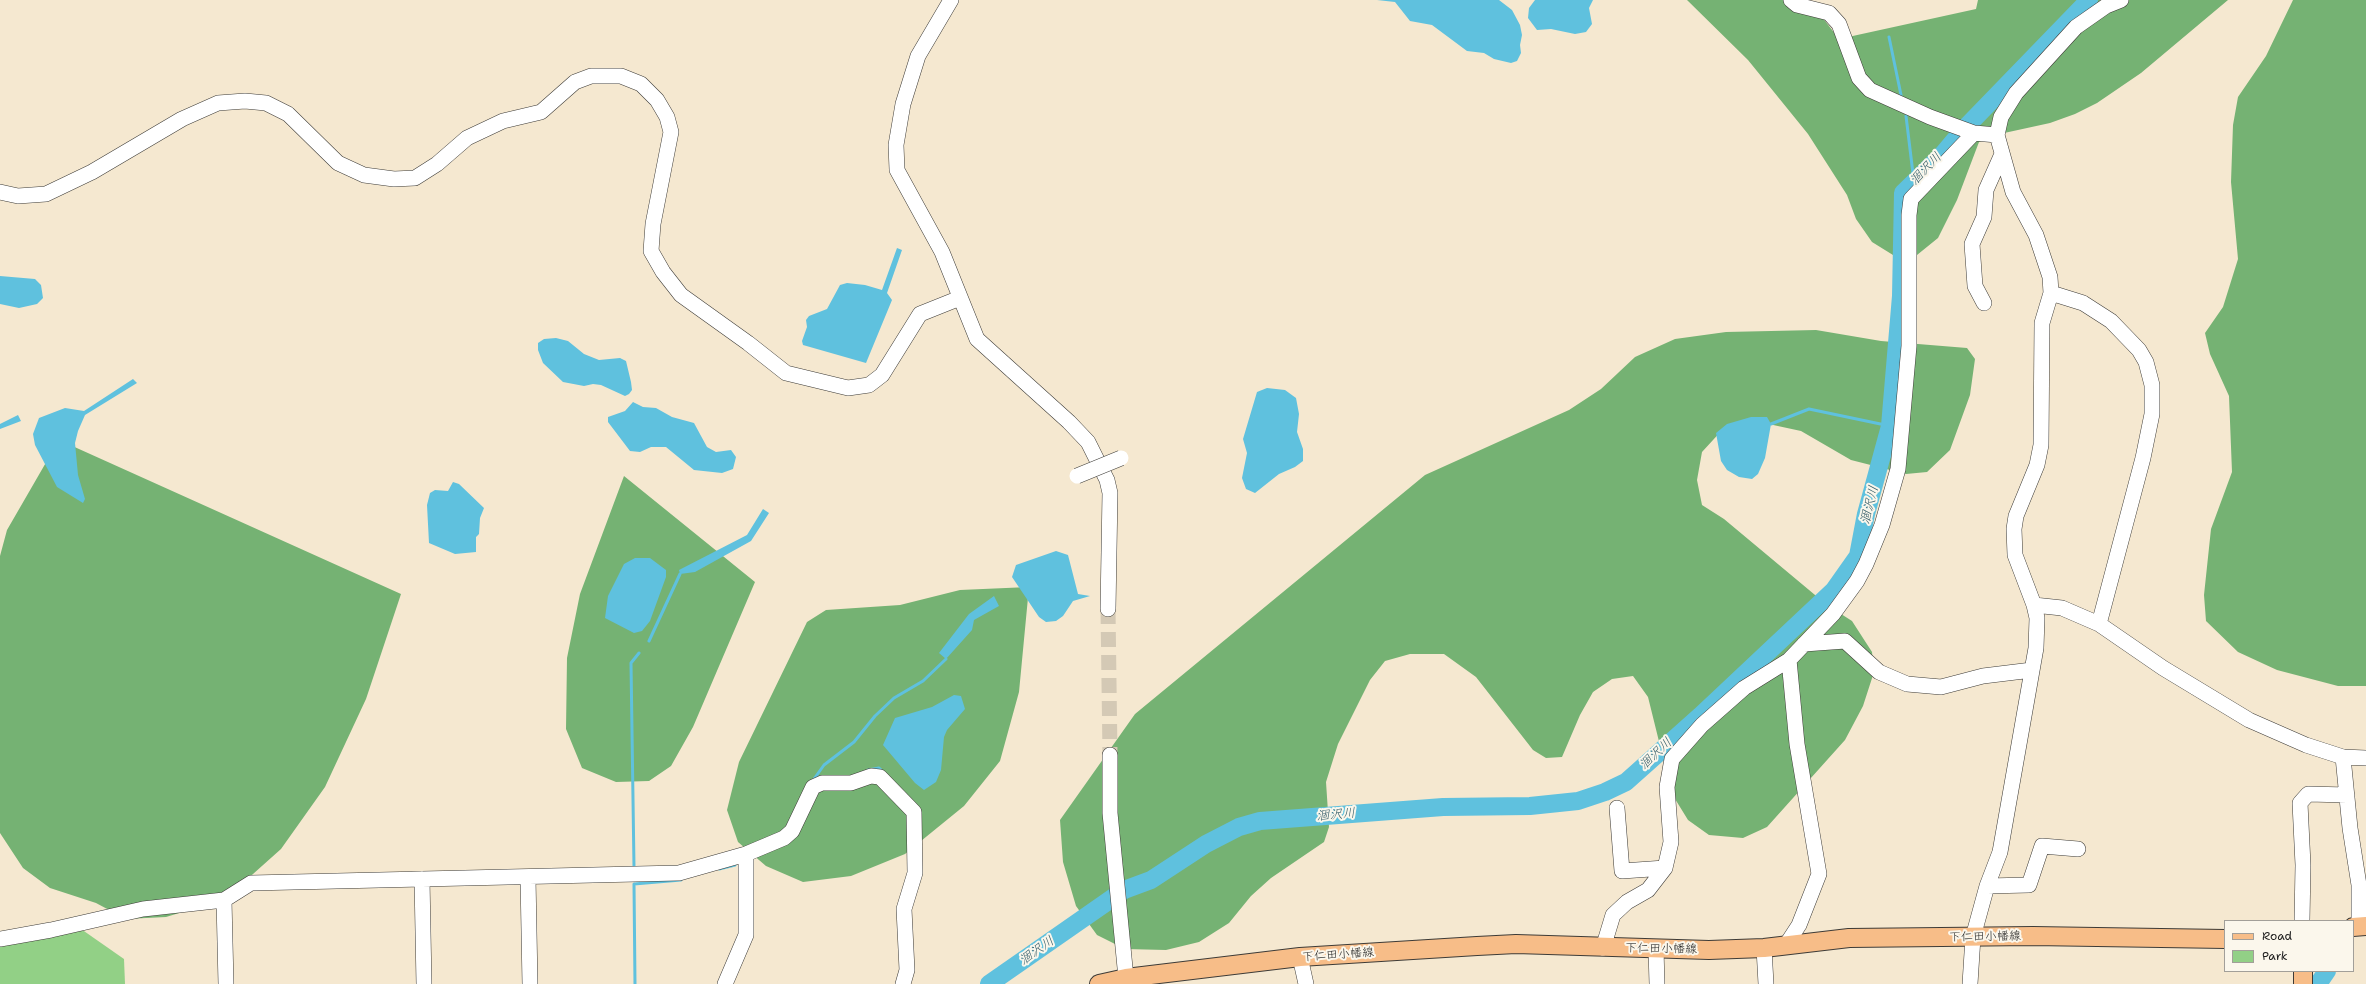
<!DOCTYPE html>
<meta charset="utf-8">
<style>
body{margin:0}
#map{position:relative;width:2366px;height:984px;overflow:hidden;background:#f5e8d0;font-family:"Shantell Sans",sans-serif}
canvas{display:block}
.legend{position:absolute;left:2224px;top:920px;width:130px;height:52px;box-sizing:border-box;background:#fbf7ec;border:1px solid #a29f99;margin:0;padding:5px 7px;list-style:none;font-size:12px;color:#1c1c1c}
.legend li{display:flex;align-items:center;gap:8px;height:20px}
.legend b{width:20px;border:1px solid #a29f99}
</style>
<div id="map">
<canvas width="2366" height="984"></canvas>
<ul class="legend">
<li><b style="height:5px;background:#f7bd88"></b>Road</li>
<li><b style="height:11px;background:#92d086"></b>Park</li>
</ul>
</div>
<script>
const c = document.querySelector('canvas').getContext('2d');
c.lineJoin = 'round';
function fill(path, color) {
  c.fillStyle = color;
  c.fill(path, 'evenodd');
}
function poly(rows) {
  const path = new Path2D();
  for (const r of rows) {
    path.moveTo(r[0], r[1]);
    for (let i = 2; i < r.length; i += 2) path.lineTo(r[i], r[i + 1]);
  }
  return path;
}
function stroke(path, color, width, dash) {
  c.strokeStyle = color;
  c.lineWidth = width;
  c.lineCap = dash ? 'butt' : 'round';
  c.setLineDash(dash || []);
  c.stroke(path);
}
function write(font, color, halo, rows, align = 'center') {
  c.font = font + ' "Shantell Sans","Klee One",sans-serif';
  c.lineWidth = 4;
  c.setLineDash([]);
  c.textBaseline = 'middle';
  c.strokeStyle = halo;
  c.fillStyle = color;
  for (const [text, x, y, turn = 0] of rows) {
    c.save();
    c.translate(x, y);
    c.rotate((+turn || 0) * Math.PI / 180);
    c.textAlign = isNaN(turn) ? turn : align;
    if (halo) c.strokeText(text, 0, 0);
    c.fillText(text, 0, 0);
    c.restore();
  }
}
fill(poly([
 [81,929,124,959,125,984,0,984,0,943]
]), '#92d086');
fill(poly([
 [1687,0,1809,0,1839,39,1976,9,1978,0,2228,0,2141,73,2097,103,2075,114,2050,123,1995,135,1979,142,1957,200,1938,238,1917,255,1893,255,1872,242,1856,219,1847,195,1808,134,1748,60],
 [2293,0,2366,0,2366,686,2338,686,2277,670,2238,652,2206,621,2204,595,2211,529,2232,472,2229,396,2210,354,2205,333,2223,307,2238,259,2231,182,2233,125,2238,97,2266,56],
 [1816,330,1881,341,1967,348,1975,359,1970,395,1950,450,1927,472,1906,474,1851,460,1801,431,1750,420,1724,428,1702,452,1697,480,1702,505,1724,519,1827,605,1852,621,1872,652,1874,672,1863,706,1845,740,1767,827,1743,838,1709,835,1688,820,1672,794,1648,697,1633,676,1612,679,1593,692,1580,715,1562,757,1546,758,1533,750,1476,677,1444,654,1410,654,1385,661,1370,680,1338,744,1326,782,1329,827,1324,842,1271,878,1251,896,1229,923,1199,942,1166,950,1125,949,1097,935,1076,906,1063,862,1060,820,1135,714,1425,475,1569,410,1601,389,1635,357,1675,339,1726,332],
 [59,440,401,594,366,699,325,787,281,849,225,899,166,917,126,919,96,903,50,888,23,868,0,833,0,556,7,530],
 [624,476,755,582,693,727,671,766,649,781,616,782,582,768,566,729,567,658,580,594],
 [1029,587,1019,692,1000,761,964,806,905,854,851,876,803,882,766,866,738,842,727,810,739,762,807,622,826,610,900,605,960,590]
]), '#75b273');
fill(poly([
 [1377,0,1499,0,1512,10,1520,25,1522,35,1520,45,1521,53,1517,61,1511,63,1494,59,1484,53,1467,51,1432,25,1410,21,1395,2],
 [1535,0,1593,0,1589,8,1592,24,1586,32,1575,34,1551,29,1537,30,1528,18,1529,8],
 [897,248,902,250,887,293,892,300,866,363,803,345,802,341,807,327,806,320,809,316,827,309,840,285,847,283,865,285,882,290],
 [0,276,35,279,41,285,43,298,37,304,19,308,0,304],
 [556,338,568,341,584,354,599,360,620,358,626,361,631,382,632,390,629,394,625,396,601,385,593,384,584,386,563,382,543,363,538,350,538,343,544,339],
 [133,379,137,383,85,415,78,431,75,443,78,475,85,499,83,503,57,487,35,445,33,434,39,418,65,408,84,411],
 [1267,388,1285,390,1296,398,1299,414,1297,432,1303,449,1303,461,1295,467,1279,474,1255,493,1246,489,1242,478,1247,453,1243,439,1257,392],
 [633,402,643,407,656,408,672,417,694,423,707,447,716,452,731,450,736,457,733,469,722,473,694,470,666,447,651,447,640,452,630,451,608,422,608,417,625,411],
 [18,415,21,421,0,429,0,424],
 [1751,417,1767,417,1771,424,1765,458,1758,474,1752,479,1739,477,1727,470,1721,461,1716,433,1727,424],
 [453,482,459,484,484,508,480,518,479,534,476,537,476,552,455,554,429,543,427,505,430,493,435,490,448,491],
 [763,509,769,513,751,541,695,572,680,574,679,570,747,535],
 [1056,551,1068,555,1078,594,1090,596,1073,601,1063,616,1056,621,1046,622,1039,617,1012,577,1016,565],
 [635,558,650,558,666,570,666,577,650,621,642,631,634,633,605,618,608,596,624,564],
 [994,596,999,606,974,620,972,630,946,659,939,653,969,614],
 [954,695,961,696,965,709,947,730,944,737,941,770,936,782,924,790,915,783,883,745,895,718,932,707]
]), '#5fc1de');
stroke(poly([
 [1889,37,1901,95],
 [1906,116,1914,182],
 [1771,424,1809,409,1890,426],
 [649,641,680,574],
 [868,770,879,768,883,772],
 [814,779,824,765,854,742,875,716,894,698,923,681,946,659],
 [634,867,631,663,639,653],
 [719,869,735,865,737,862],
 [634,884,681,880],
 [634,884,635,984]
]), '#5fc1de', 3);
stroke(poly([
 [1965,128,2089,0],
 [989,984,1124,890,1151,880,1206,844,1239,827,1260,821,1443,807,1530,806,1578,801,1605,792,1626,782,1700,716,1834,590,1858,556,1866,514,1890,426,1901,296,1903,193,1942,155,1958,136],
 [2318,984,2327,971]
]), '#5fc1de', 18);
stroke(poly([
 [1108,609,1110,755]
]), '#d4c9b5', 15, [15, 8]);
const minor = poly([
 [951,0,918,56,903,104,896,145,897,170,942,252,977,339,1069,422,1088,442,1107,480,1110,493,1108,609],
 [1791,0,1797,5,1829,13,1839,24,1859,78,1870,90,1930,117,1974,133,1997,135],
 [0,192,18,196,46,194,92,172,182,119,218,103,245,101,266,103,288,114,338,163,364,175,394,179,415,178,437,164,467,138,503,121,541,112,575,82,591,76,621,76,641,84,657,100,667,117,671,132,653,224,651,251,663,272,681,295,748,343,786,373,848,388,869,385,882,375,920,314,960,298],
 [2051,293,2083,303,2111,321,2139,350,2146,362,2152,385,2152,414,2143,458,2099,624],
 [1984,303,1975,286,1972,244,1984,217,1986,190,2002,154],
 [2034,605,2062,608,2099,624,2163,668,2249,720,2306,745,2343,757,2366,758],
 [1804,644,1845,641,1879,672,1907,684,1941,687,1983,676,2032,670],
 [1110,755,1110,813,1126,978],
 [2343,757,2350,828,2359,885,2359,926],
 [1617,808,1622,871,1665,868],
 [528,878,530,984],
 [422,879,424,984],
 [1987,886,2029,885,2042,846,2078,849],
 [224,900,226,984],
 [2302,921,2303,865,2300,803,2308,794,2347,795],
 [0,939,51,930,143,909,224,900,251,883,679,873,746,854,784,838,792,831,813,787,822,783,851,783,871,776,880,777,914,812,915,873,904,909,907,970,903,984],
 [1786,945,1799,925,1819,874,1797,744,1789,660],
 [1603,948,1613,915,1627,902,1648,890,1665,868,1671,842,1667,787,1672,759,1702,725,1744,688,1789,660,1833,614,1857,581,1866,564,1882,525,1898,469,1909,346,1909,215,1911,199,1974,133],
 [1764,948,1766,984],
 [1656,949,1657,984],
 [1300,957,1306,984],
 [725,984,746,935,746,854],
 [1970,984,1973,937,1987,886,2000,852,2036,648,2037,618,2034,605,2015,555,2014,529,2016,516,2037,465,2041,445,2042,323,2051,293,2050,277,2036,235,2013,192,1997,135,2001,117,2016,93,2076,27,2106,6,2121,0]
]);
const major = poly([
 [2353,927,2366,926],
 [1099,984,1126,978,1300,957,1477,946,1516,944,1709,950,1764,948,1849,938,2033,936,2225,939],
 [2303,984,2303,971]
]);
stroke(minor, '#3d3b37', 16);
stroke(major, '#3d3b37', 20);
stroke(minor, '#fff', 15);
stroke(major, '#f7bd88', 18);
const minorBridge = poly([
 [1077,476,1121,458]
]);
stroke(minorBridge, '#3d3b37', 16, []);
stroke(minorBridge, '#fff', 15);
write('12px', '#1c1c1c', '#fbf7ec', [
 ["下仁田小幡線",1985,937,-1],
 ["下仁田小幡線",1661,949,1],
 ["下仁田小幡線",1338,955,-4]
]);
write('italic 13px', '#375e6a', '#fbf7ec', [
 ["涸沢川",1926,169,-46],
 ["涸沢川",1870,505,-76],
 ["涸沢川",1656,754,-43],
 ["涸沢川",1336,815,-5],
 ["涸沢川",1037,951,-35]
]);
</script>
